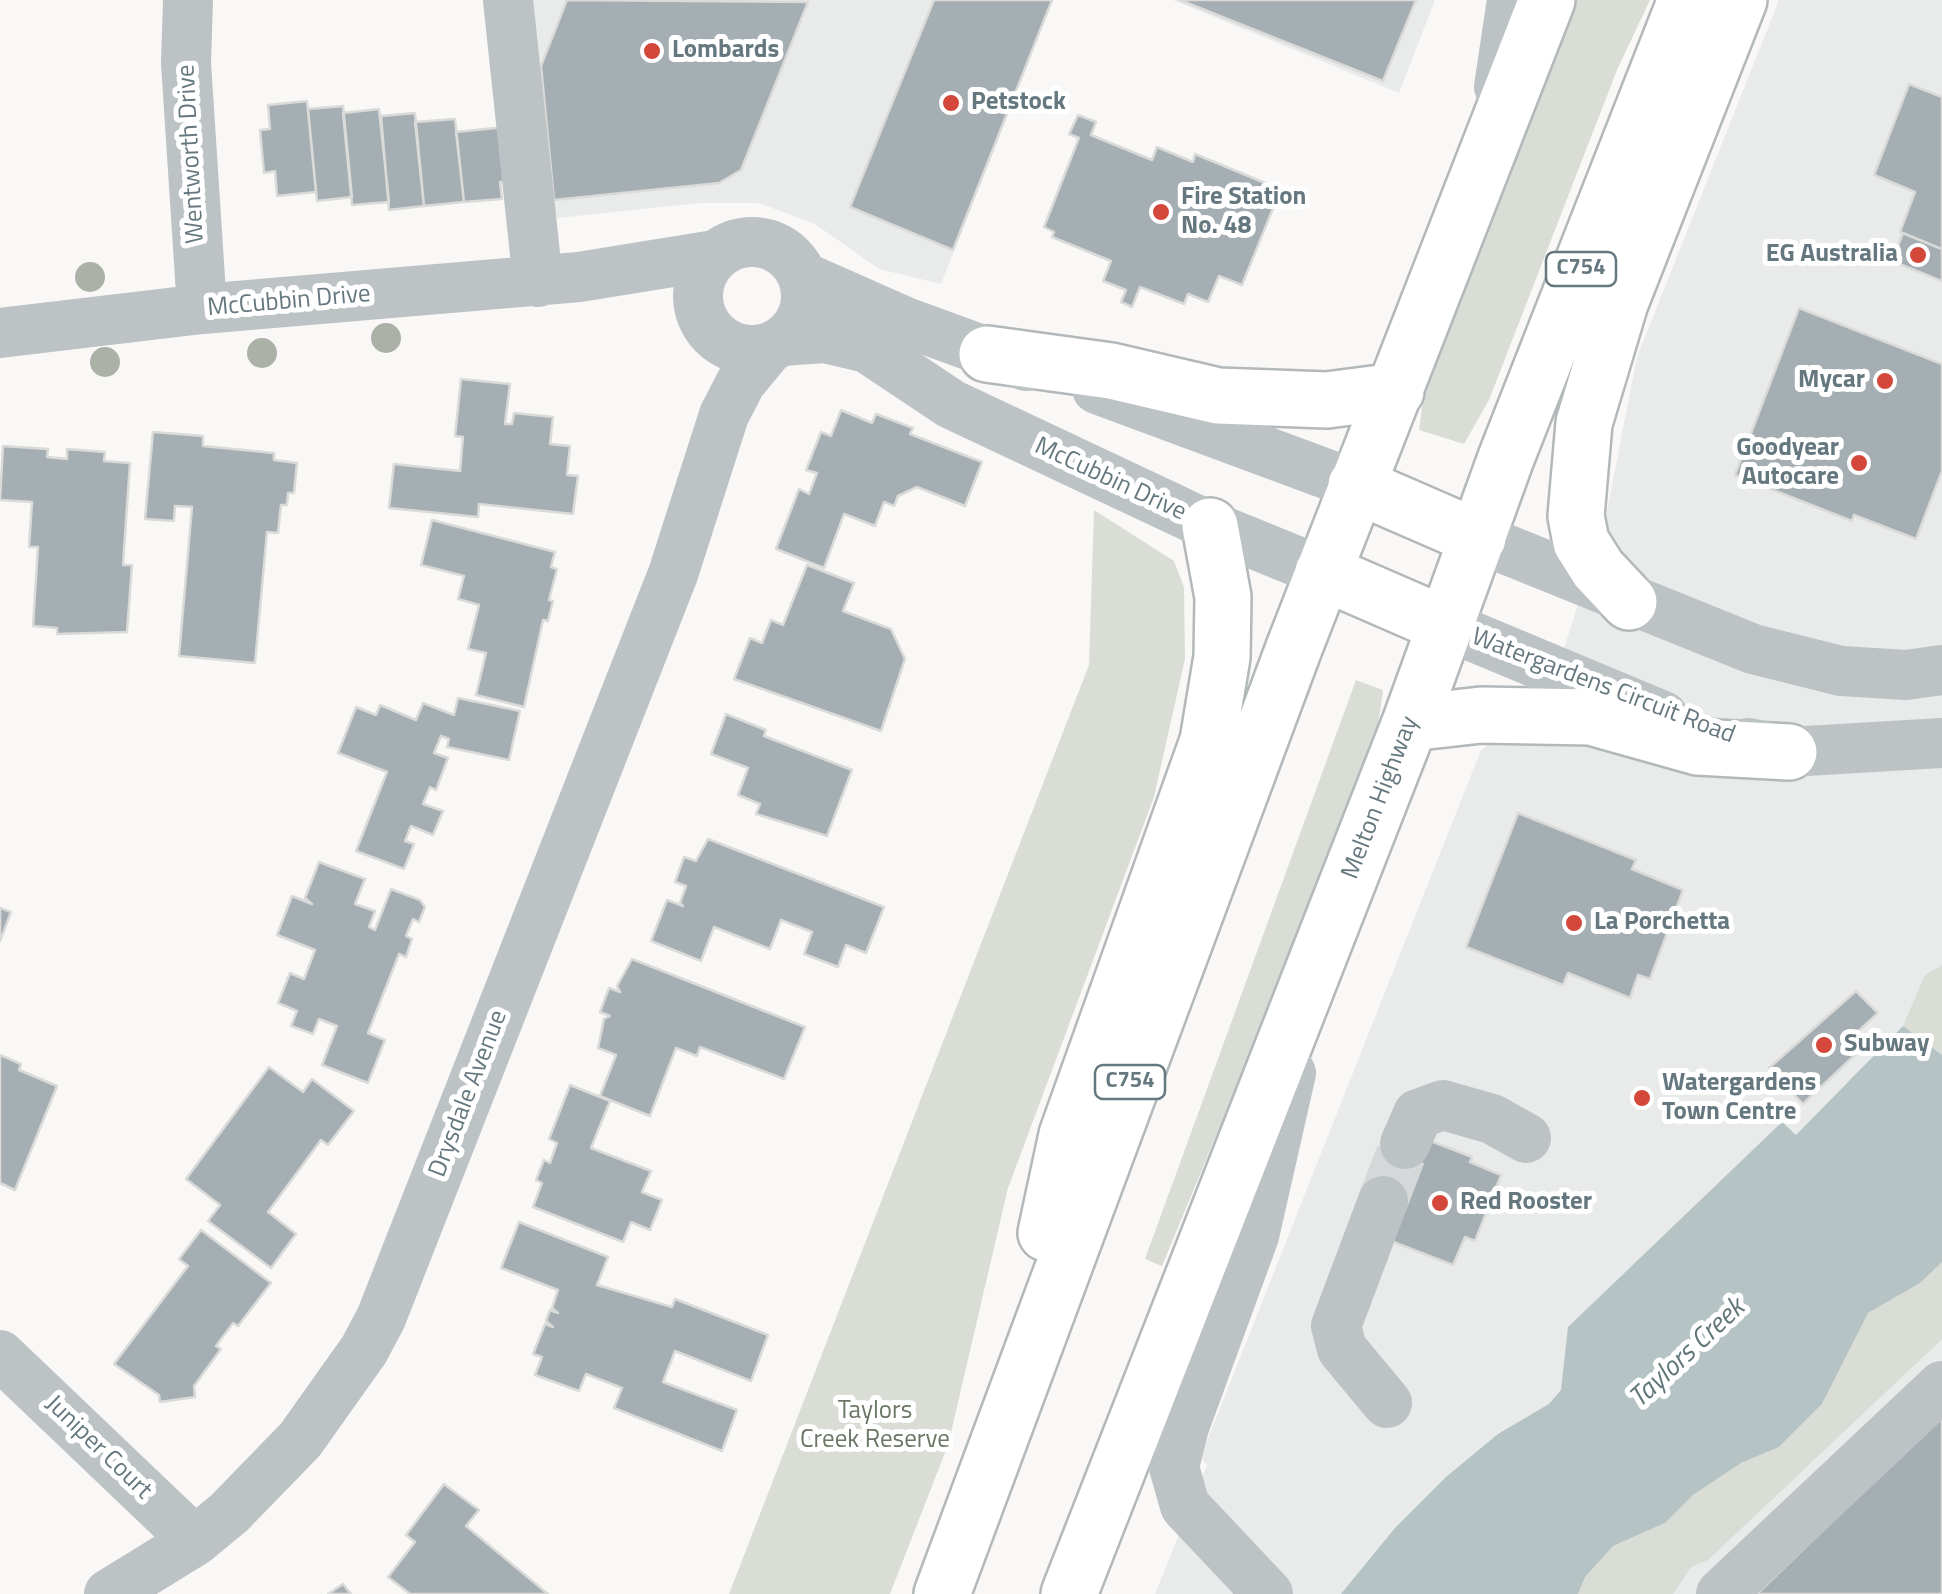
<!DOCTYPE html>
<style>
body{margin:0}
canvas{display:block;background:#f9f8f6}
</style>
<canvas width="1942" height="1594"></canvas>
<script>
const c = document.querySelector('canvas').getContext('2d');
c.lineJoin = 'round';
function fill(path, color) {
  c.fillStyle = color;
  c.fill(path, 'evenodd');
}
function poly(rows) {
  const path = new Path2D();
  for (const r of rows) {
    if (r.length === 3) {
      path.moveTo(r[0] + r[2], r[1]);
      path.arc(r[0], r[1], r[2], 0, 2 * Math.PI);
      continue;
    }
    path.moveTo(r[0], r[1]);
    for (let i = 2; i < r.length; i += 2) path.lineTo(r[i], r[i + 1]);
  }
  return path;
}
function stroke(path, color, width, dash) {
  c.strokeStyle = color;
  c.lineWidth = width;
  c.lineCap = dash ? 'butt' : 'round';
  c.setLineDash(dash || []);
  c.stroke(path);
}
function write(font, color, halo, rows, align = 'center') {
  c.font = font + ' "Titillium Web",sans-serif';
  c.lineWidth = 10;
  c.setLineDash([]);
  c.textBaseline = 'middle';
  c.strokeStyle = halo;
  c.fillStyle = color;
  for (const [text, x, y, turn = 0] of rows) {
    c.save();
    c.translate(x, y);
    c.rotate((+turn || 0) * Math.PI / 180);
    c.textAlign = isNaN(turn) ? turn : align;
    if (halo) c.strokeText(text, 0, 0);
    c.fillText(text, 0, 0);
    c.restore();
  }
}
fill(poly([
 [528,0,1053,0,941,284,879,269,815,224,759,203,699,203,548,219],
 [1173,0,1435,0,1399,93],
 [1779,0,1942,0,1942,1594,1155,1594,1207,1465,1202,1459,1205,1446,1481,750,1496,739,1534,743,1606,516,1637,357]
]), '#e9eaea');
fill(poly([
 [1575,0,1650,0,1617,70,1489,400,1464,444,1419,430,1425,386],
 [1094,510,1174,561,1184,587,1185,659,1154,797,1008,1188,948,1445,890,1594,729,1594,1089,665],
 [1356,680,1383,690,1374,755,1162,1266,1145,1259],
 [1942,965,1942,1055,1903,1026,1925,975],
 [1942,1262,1942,1339,1708,1560,1691,1567,1673,1594,1578,1594,1585,1577,1613,1546,1665,1523,1693,1495,1741,1463,1779,1447,1822,1404,1868,1313,1920,1283]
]), '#d9ddd6');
fill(poly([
 [1903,1026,1942,1055,1942,1262,1920,1283,1868,1313,1822,1404,1779,1447,1741,1463,1693,1495,1665,1523,1613,1546,1585,1577,1578,1594,1341,1594,1395,1528,1446,1477,1498,1434,1549,1404,1561,1390,1568,1327,1782,1122,1796,1135]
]), '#b5c3c5');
const building = poly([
 [567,0,808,2,741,170,719,183,554,200,541,66,567,0],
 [934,0,1052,0,953,250,850,207,934,0],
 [1180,0,1416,0,1383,81,1180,0],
 [1909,84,1942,97,1942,249,1900,232,1915,192,1874,175,1909,84],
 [307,101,316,192,277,196,275,171,264,173,260,130,270,129,268,105,307,101],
 [343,106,352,197,317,201,308,109,343,106],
 [379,109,389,202,352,205,343,113,379,109],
 [415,113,424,206,389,210,381,116,415,113],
 [1078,115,1096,122,1091,135,1152,160,1157,147,1193,162,1195,154,1270,185,1267,192,1278,196,1242,285,1219,276,1208,302,1188,294,1184,304,1140,287,1132,307,1121,302,1126,290,1103,281,1111,261,1052,237,1054,232,1044,227,1079,138,1069,134,1078,115],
 [455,119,464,202,424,206,415,122,455,119],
 [505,127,511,181,500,182,502,199,464,202,456,132,505,127],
 [1903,233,1942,249,1942,281,1892,261,1903,233],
 [1799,308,1942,364,1942,471,1916,539,1854,515,1852,521,1735,475,1799,308],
 [461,379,510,384,505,424,512,424,514,413,553,417,550,444,570,446,567,475,578,476,573,514,479,504,478,517,389,508,394,464,460,471,463,437,455,436,461,379],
 [841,410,872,423,876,414,913,428,910,434,982,462,965,506,917,487,898,496,894,506,884,502,875,526,844,514,824,568,776,549,799,489,809,494,817,473,806,470,821,432,831,436,841,410],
 [153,432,203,436,203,446,274,453,274,460,297,463,294,493,288,493,287,505,281,505,278,533,267,532,255,663,179,656,192,507,175,506,174,521,145,519,153,432],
 [3,446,48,449,47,457,67,459,67,449,105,452,104,461,130,463,123,565,132,565,127,632,57,634,57,628,33,626,38,547,29,547,32,502,0,500,3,446],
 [432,520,555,552,551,567,557,569,549,600,553,601,548,621,543,620,524,707,476,695,486,653,468,649,479,605,458,599,464,576,421,565,432,520],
 [807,565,854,583,843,611,891,629,905,659,881,731,734,679,750,638,762,643,771,620,783,625,807,565],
 [458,698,520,711,509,760,447,747,449,739,441,736,434,753,448,758,436,790,430,787,423,804,443,811,433,835,411,826,405,841,414,844,404,869,356,851,387,772,338,753,356,707,376,715,380,705,416,720,423,703,454,715,458,698],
 [726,714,766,730,764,736,852,770,827,836,756,814,760,804,738,795,748,768,711,754,726,714],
 [1518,813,1636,860,1632,869,1683,890,1650,979,1638,975,1630,998,1568,973,1563,985,1466,947,1518,813],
 [708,839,884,907,866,953,846,945,838,967,804,954,812,932,781,920,770,949,714,927,701,961,651,941,667,900,683,906,680,903,686,886,675,882,684,857,696,861,708,839],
 [319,862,365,879,355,904,375,911,369,927,375,930,391,889,420,900,425,907,419,922,413,919,406,936,412,939,406,957,399,954,368,1033,385,1040,368,1083,322,1065,337,1026,319,1019,313,1034,291,1026,297,1011,278,1003,290,973,304,979,315,950,277,935,292,896,312,904,305,898,319,862],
 [0,908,11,912,0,941,0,908],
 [632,959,805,1027,784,1079,700,1047,697,1056,676,1048,650,1116,600,1096,616,1055,598,1048,604,1019,610,1016,600,1012,609,988,620,992,617,986,632,959],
 [1856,991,1878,1013,1850,1039,1860,1050,1803,1104,1769,1068,1856,991],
 [0,1055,21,1064,19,1070,57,1086,15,1190,0,1183,0,1055],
 [269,1067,303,1092,312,1079,354,1111,328,1145,321,1140,268,1212,296,1234,271,1268,208,1221,220,1205,186,1179,269,1067],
 [570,1085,610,1101,591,1148,651,1171,642,1192,662,1200,650,1230,631,1222,623,1242,533,1207,542,1183,536,1180,544,1160,550,1163,557,1143,549,1139,570,1085],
 [1392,1138,1423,1138,1472,1157,1470,1162,1501,1175,1475,1241,1465,1237,1453,1265,1383,1238,1369,1196,1392,1138],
 [519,1222,608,1257,597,1285,672,1307,675,1299,768,1335,751,1381,675,1351,663,1382,737,1410,722,1451,614,1408,622,1388,586,1374,579,1391,535,1375,542,1357,533,1354,545,1324,553,1327,546,1321,550,1310,558,1313,552,1308,558,1290,501,1268,519,1222],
 [201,1230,271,1283,238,1326,233,1323,216,1346,221,1349,194,1386,195,1397,160,1402,159,1395,114,1364,188,1266,179,1259,201,1230],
 [1942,1415,1942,1594,1757,1594,1942,1415],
 [444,1484,479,1510,466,1526,548,1594,410,1594,388,1577,415,1542,406,1535,444,1484],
 [343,1584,351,1594,328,1594,343,1584]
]);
fill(building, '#a5afb3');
stroke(building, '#dadad9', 2.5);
stroke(poly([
 [1383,1201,1405,1144]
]), '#d4d8d8', 50, [50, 25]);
const highway = poly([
 [987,354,1111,371,1218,396,1327,400,1396,391],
 [1356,485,1478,538],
 [1323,572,1445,625],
 [1629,602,1598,569,1581,542,1576,516,1584,423,1620,303,1739,0],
 [1410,723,1481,715,1591,717,1698,747,1789,752],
 [1046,1233,1067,1135,1208,741,1222,657,1223,597,1210,526],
 [942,1594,1294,648,1547,0],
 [1069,1594,1410,723,1506,458,1686,0]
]);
stroke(highway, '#b3b8ba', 60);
stroke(poly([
 [188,0,186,63,202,309],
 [508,0,538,282],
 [1499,87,1512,0],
 [752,296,54],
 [804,277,908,323,1026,366],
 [0,333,202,309,579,277,715,255],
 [782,341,824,338,867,348,951,404,1210,526,1323,572],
 [1097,389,1356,485],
 [1478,538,1753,649,1841,671,1906,675,1942,670],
 [1445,625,1663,716],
 [1748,743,1789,752,1942,743],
 [1405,1144,1418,1114,1443,1105,1492,1119,1526,1138],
 [1383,1201,1336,1326,1342,1349,1387,1403],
 [0,1355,195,1541],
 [109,1594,195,1541,229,1513,300,1440,364,1350,381,1318,673,574,724,415,741,382,770,347],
 [1268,1594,1185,1506,1174,1467,1184,1427,1254,1236,1291,1073],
 [1721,1594,1942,1386]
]), '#bdc3c5', 50);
stroke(highway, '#fff', 55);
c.fillStyle = '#abb1a6';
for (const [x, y] of [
 [90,277],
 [386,338],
 [262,353],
 [105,362]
]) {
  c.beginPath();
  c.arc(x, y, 15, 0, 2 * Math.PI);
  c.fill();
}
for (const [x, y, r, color] of [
 [652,51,10,"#d4473b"],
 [951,103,10,"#d4473b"],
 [1161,212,10,"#d4473b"],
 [1918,255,10,"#d4473b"],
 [1885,381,10,"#d4473b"],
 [1859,463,10,"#d4473b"],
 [1574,923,10,"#d4473b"],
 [1824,1045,10,"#d4473b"],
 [1642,1098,10,"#d4473b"],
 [1440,1203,10,"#d4473b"]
]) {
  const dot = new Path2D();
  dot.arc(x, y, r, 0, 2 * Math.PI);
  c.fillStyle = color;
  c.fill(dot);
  stroke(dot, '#fff', 4);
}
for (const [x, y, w] of [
 [1581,269,70],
 [1130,1082,70]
]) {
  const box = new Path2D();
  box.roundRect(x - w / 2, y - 17, w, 34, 8);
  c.fillStyle = '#fff';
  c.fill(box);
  stroke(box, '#66787f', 2.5);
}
write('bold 22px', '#66787f', null, [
 ["C754",1581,269],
 ["C754",1130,1082]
]);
write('bold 25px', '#66787f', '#fff', [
 ["Lombards",672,51],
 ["Petstock",971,103],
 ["Fire Station",1181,198],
 ["No. 48",1181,227],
 ["EG Australia",1898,255,"right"],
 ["Mycar",1865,381,"right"],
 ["Goodyear",1839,449,"right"],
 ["Autocare",1839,478,"right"],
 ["La Porchetta",1594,923],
 ["Subway",1844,1045],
 ["Watergardens",1662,1084],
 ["Town Centre",1662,1113],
 ["Red Rooster",1460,1203]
], 'left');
write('25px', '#66787f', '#fff', [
 ["Wentworth Drive",192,154,-93],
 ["McCubbin Drive",289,302,-5],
 ["McCubbin Drive",1110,480,25],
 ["Watergardens Circuit Road",1603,687,21],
 ["Melton Highway",1381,798,-69],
 ["Drysdale Avenue",469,1094,-69],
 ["Juniper Court",98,1448,44]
]);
write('25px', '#6b7765', '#fff', [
 ["Taylors",875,1412],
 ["Creek Reserve",875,1441]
]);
write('italic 28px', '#607678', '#fff', [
 ["Taylors Creek",1688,1354,-43]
]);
</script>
